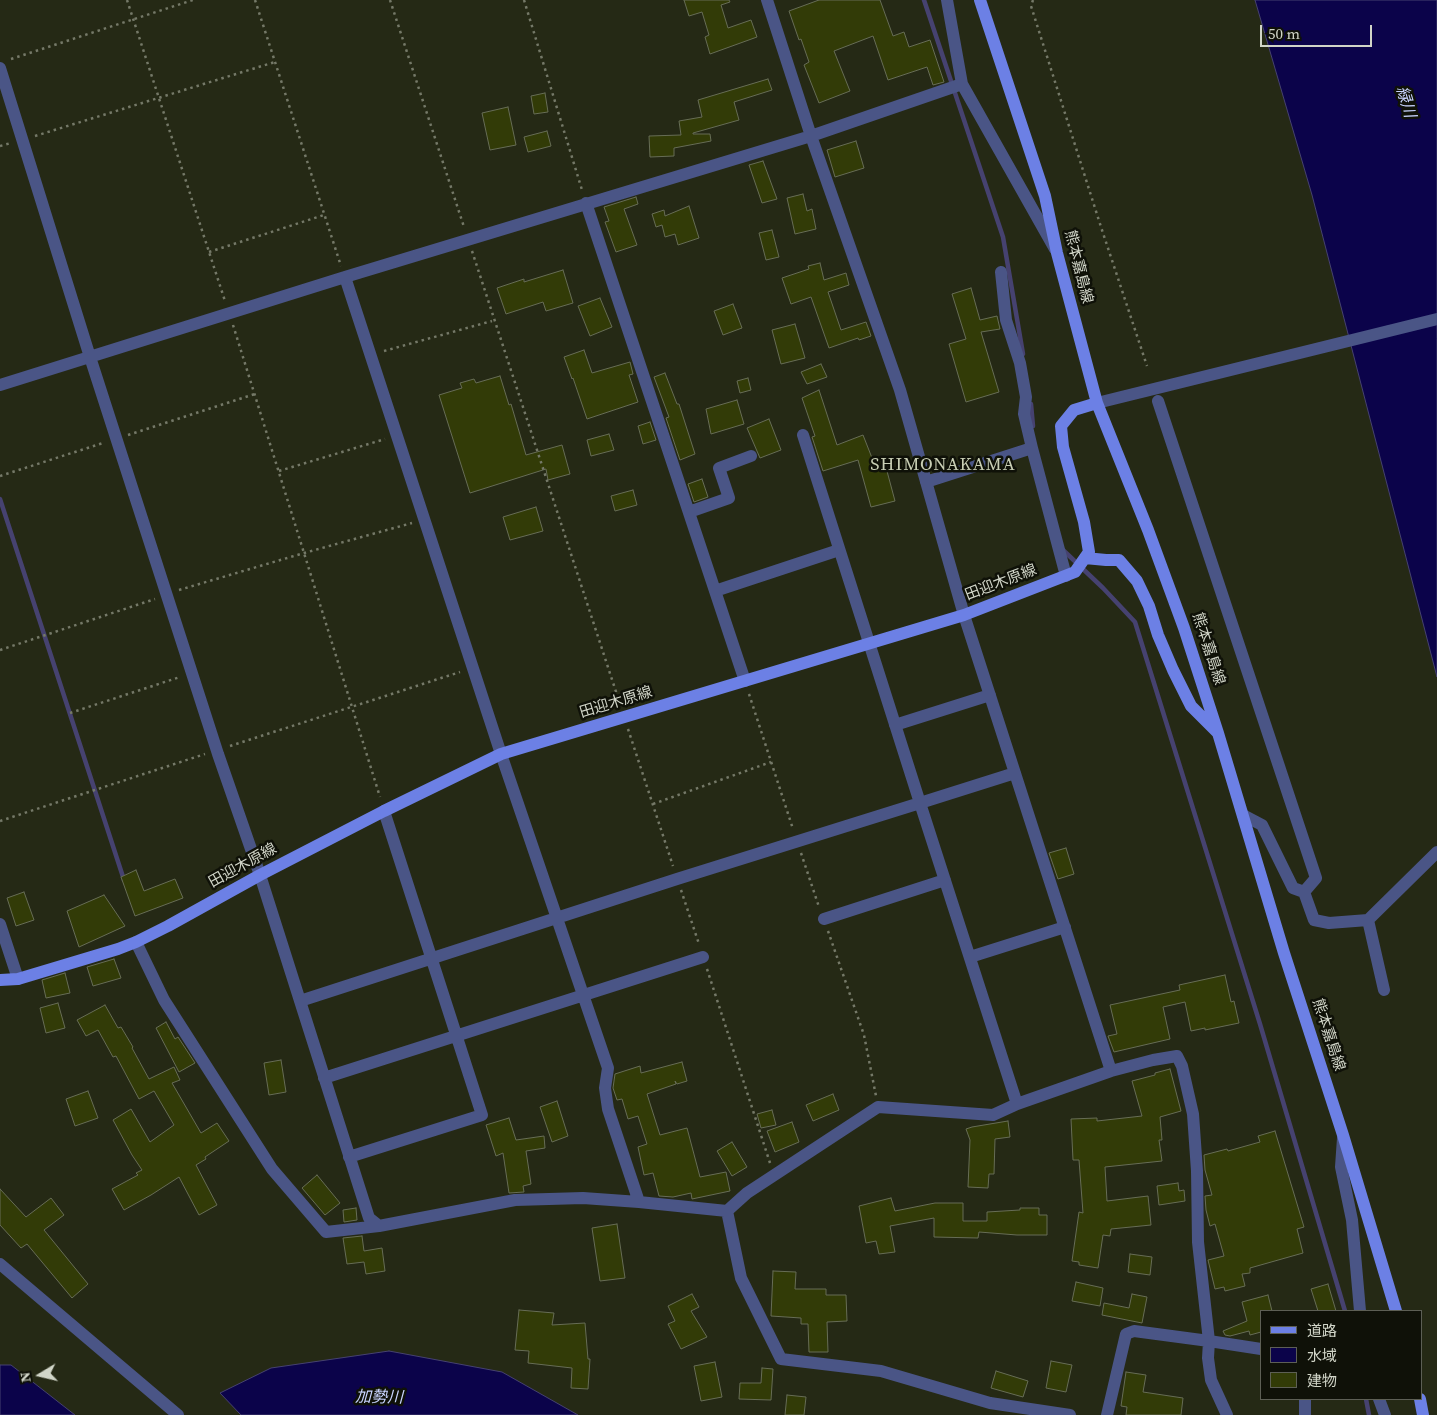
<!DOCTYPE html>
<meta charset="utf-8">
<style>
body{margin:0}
#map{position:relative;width:1437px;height:1415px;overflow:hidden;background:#252915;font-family:"Source Serif 4","Noto Sans JP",serif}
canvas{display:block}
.legend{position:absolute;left:1260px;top:1310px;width:162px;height:90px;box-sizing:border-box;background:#0f1108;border:1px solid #5d5f55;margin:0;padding:6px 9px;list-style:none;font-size:15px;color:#d1d5c8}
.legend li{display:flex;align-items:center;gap:10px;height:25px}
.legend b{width:25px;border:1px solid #5d5f55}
.north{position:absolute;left:15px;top:1350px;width:50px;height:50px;-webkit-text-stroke:4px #0f1108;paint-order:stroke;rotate:261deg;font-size:14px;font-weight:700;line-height:20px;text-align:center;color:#d1d5c8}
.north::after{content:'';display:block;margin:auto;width:18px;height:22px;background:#d1d5c8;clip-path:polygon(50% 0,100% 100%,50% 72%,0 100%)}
.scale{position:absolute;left:1260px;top:25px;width:112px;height:22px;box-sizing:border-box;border:2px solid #d1d5c8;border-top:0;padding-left:6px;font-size:15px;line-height:18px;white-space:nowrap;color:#d1d5c8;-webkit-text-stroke:4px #0f1108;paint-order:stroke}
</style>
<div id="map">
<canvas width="1437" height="1415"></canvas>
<ul class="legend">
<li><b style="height:6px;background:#6c80e5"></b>道路</li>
<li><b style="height:14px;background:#0b034a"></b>水域</li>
<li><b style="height:14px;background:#323b07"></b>建物</li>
</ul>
<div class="north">N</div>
<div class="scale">50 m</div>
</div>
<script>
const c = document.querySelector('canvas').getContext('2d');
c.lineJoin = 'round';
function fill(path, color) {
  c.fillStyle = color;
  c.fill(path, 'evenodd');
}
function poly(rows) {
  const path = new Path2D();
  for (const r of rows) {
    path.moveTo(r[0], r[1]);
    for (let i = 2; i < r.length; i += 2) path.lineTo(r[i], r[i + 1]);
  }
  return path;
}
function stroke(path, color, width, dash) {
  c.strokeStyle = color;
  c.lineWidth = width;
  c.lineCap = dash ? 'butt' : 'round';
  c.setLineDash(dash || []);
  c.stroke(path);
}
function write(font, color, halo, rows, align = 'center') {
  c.font = font + ' "Source Serif 4","Noto Sans JP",serif';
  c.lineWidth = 5;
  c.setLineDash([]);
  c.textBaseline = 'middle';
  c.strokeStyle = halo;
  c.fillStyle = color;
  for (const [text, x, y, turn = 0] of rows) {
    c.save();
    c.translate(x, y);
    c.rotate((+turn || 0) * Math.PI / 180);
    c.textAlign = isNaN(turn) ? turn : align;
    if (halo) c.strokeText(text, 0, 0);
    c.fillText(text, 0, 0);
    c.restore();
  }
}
const water = poly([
 [1255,0,1437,0,1437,677,1312,195,1255,0],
 [389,1351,502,1372,578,1415,241,1415,220,1393,271,1368,389,1351],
 [0,1365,11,1365,75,1415,0,1415,0,1365]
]);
fill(water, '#0b034a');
stroke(water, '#464270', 1);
stroke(poly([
 [924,0,1003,237,1023,354],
 [1031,404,1033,426],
 [0,499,124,880],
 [1063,550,1103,588,1135,622,1260,1024,1345,1311],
 [1366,1399,1369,1415]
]), '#464270', 4.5);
const building = poly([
 [684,0,729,0,730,2,721,5,728,28,751,20,757,37,710,54,705,37,709,35,702,12,689,16,684,0],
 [819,0,880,0,893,36,904,32,909,47,930,40,944,82,933,85,927,67,888,80,873,36,834,51,850,91,819,103,804,65,809,62,801,39,799,40,789,11,819,0],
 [768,79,772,90,734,102,739,120,693,133,693,134,710,134,711,141,674,148,674,156,650,157,649,136,681,135,679,121,702,117,698,100,768,79],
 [545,93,548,112,534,114,531,96,545,93],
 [508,107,516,145,490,150,482,113,508,107],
 [547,131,551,146,528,152,524,137,547,131],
 [856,141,864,168,835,177,827,150,856,141],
 [763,161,777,199,762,203,749,165,763,161],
 [803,194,807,211,812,209,816,229,795,234,787,198,803,194],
 [636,197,638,204,624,209,637,245,616,252,605,222,609,221,604,207,636,197],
 [689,206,699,238,678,245,675,234,665,237,662,225,656,227,652,214,664,210,665,216,689,206],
 [772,230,779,257,766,260,759,233,772,230],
 [820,263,824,280,846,273,849,285,828,292,841,330,866,322,871,336,859,340,858,338,829,348,811,297,791,304,782,278,809,269,808,266,820,263],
 [563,270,573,303,546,311,543,302,506,314,497,288,524,279,524,282,563,270],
 [971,288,980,320,997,316,1000,329,981,332,999,392,966,402,949,344,966,339,952,294,971,288],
 [600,298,612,327,590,336,578,306,600,298],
 [733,304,742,328,723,335,714,311,733,304],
 [795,324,805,358,781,364,772,330,795,324],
 [584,350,592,373,630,362,633,374,629,375,638,402,587,419,573,378,572,379,564,357,584,350],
 [821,364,827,377,807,384,801,372,821,364],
 [665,373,677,404,679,404,695,454,680,460,666,418,669,417,654,377,665,373],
 [500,376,509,405,511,404,526,455,562,445,570,474,548,480,546,469,470,493,439,395,462,388,460,383,474,379,476,383,500,376],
 [748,378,751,390,740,393,737,381,748,378],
 [819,390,837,445,863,435,874,463,884,460,895,501,871,507,858,460,823,471,812,437,815,436,802,398,819,390],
 [737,400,744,424,711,434,706,409,737,400],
 [769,419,781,450,760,458,747,428,769,419],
 [650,422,656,440,643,444,638,426,650,422],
 [609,434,614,450,591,456,587,440,609,434],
 [702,479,708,497,694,502,688,484,702,479],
 [633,490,637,505,615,511,611,496,633,490],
 [536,507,543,531,510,540,503,517,536,507],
 [1066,848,1074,874,1058,879,1049,853,1066,848],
 [136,870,144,891,175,879,183,898,135,916,121,877,136,870],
 [24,892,34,920,16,926,7,898,24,892],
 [104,895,125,926,79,947,67,911,104,895],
 [114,959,121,978,93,986,87,967,114,959],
 [65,973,70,993,46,998,42,980,65,973],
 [1225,975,1231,1002,1234,1001,1239,1023,1205,1030,1205,1028,1191,1031,1185,1002,1163,1007,1170,1039,1114,1052,1108,1036,1117,1034,1110,1005,1180,990,1179,985,1225,975],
 [58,1003,65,1028,46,1033,40,1008,58,1003],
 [105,1005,118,1028,121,1027,133,1047,132,1048,149,1079,174,1067,180,1080,172,1083,201,1133,217,1123,229,1141,205,1157,206,1159,196,1165,217,1205,199,1215,179,1177,151,1195,124,1210,112,1189,138,1175,136,1173,142,1170,132,1155,113,1120,131,1109,150,1142,174,1125,154,1091,139,1099,116,1056,113,1057,98,1030,86,1036,77,1020,105,1005],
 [166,1022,175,1039,178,1037,195,1063,179,1072,156,1028,166,1022],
 [281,1060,286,1092,269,1095,264,1063,281,1060],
 [682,1062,687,1081,677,1084,675,1081,676,1084,647,1094,660,1135,687,1128,700,1177,726,1172,730,1191,692,1199,691,1193,673,1197,659,1196,653,1173,644,1175,638,1147,647,1144,638,1116,628,1119,622,1099,617,1100,613,1088,615,1074,640,1066,641,1073,682,1062],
 [1170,1069,1181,1111,1160,1117,1162,1140,1159,1140,1162,1161,1105,1167,1107,1201,1148,1196,1151,1225,1111,1229,1110,1236,1103,1235,1098,1268,1079,1265,1079,1262,1072,1261,1079,1212,1083,1213,1079,1160,1073,1160,1071,1119,1097,1118,1097,1121,1142,1116,1132,1081,1155,1075,1155,1073,1170,1069],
 [88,1091,98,1118,75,1126,66,1099,88,1091],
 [833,1094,839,1110,813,1121,806,1105,833,1094],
 [557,1101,568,1136,552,1142,540,1107,557,1101],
 [772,1110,776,1125,761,1128,757,1114,772,1110],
 [509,1118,516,1140,544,1136,545,1148,526,1151,531,1184,523,1186,524,1192,509,1193,503,1153,496,1156,486,1125,509,1118],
 [1008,1121,1010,1137,995,1139,994,1174,989,1174,988,1188,968,1187,970,1140,966,1129,972,1127,1008,1121],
 [792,1122,799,1142,775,1152,767,1131,792,1122],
 [1275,1131,1304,1227,1297,1229,1303,1253,1250,1268,1250,1273,1242,1274,1245,1286,1225,1291,1224,1287,1215,1289,1208,1260,1224,1256,1215,1224,1210,1226,1206,1210,1205,1196,1212,1195,1205,1170,1204,1155,1227,1149,1228,1151,1260,1142,1258,1136,1275,1131],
 [732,1142,747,1167,732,1176,717,1151,732,1142],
 [317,1175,340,1203,325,1215,302,1188,317,1175],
 [1178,1183,1179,1191,1184,1190,1185,1201,1159,1205,1157,1186,1178,1183],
 [0,1189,26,1217,51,1198,64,1215,44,1230,88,1284,72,1298,27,1244,21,1248,0,1225,0,1189],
 [891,1198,895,1211,935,1203,963,1203,963,1221,987,1221,987,1212,1020,1210,1020,1208,1039,1208,1039,1215,1047,1215,1047,1235,1017,1235,979,1232,978,1238,934,1237,934,1218,890,1226,895,1252,879,1254,876,1241,866,1243,859,1206,891,1198],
 [356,1208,357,1220,344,1222,343,1210,356,1208],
 [617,1224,625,1278,600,1281,592,1228,617,1224],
 [362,1236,364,1251,382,1248,385,1271,366,1274,364,1262,347,1264,343,1238,362,1236],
 [1130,1254,1152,1257,1150,1275,1128,1272,1130,1254],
 [773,1271,796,1272,795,1289,826,1289,826,1295,846,1295,847,1321,827,1322,828,1352,809,1352,808,1324,801,1324,801,1318,771,1316,773,1271],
 [1076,1282,1103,1288,1100,1306,1072,1301,1076,1282],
 [1328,1284,1336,1311,1318,1311,1311,1289,1328,1284],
 [692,1294,699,1307,691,1311,707,1337,681,1349,668,1324,675,1321,668,1306,692,1294],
 [1132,1294,1147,1297,1142,1323,1102,1315,1104,1303,1129,1308,1132,1294],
 [1268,1295,1272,1311,1261,1311,1261,1332,1250,1335,1249,1331,1230,1336,1225,1335,1223,1331,1247,1321,1242,1302,1268,1295],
 [519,1310,554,1313,552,1325,585,1323,588,1359,590,1359,588,1389,571,1388,572,1368,528,1363,529,1351,515,1350,519,1310],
 [1051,1361,1072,1365,1066,1392,1046,1388,1051,1361],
 [715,1362,722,1397,701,1401,694,1366,715,1362],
 [762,1368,773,1369,771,1400,739,1399,740,1383,761,1383,762,1368],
 [996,1371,1028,1381,1023,1397,991,1388,996,1371],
 [1126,1372,1146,1375,1143,1392,1183,1398,1181,1415,1126,1415,1127,1407,1121,1406,1126,1372],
 [787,1395,806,1397,804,1415,785,1415,787,1395]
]);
fill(building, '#323b07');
stroke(building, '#676d56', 1);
stroke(poly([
 [127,0,225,301],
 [255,0,341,266],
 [390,0,464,227],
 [524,0,582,190],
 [1033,0,1031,6,1101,227,1147,366],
 [11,59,193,0],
 [35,136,275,62],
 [0,146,11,143],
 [472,251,620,704],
 [209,252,324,215],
 [233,325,380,797],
 [384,351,492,321],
 [128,435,255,394],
 [279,471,385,439],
 [0,476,103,443],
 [179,590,304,553,412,523],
 [0,650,155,599],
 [749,694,793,829],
 [70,713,180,677],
 [628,729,673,866],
 [230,746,460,672],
 [653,804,771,762],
 [0,821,205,754],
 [801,853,819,907],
 [681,890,699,944],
 [828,931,864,1035,876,1096],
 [707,969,770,1163]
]), '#757968', 2.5, [2.5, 4]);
stroke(poly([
 [767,0,811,136,900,390,964,615,1111,1071],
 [947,0,962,84,1055,249],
 [0,68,90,357,218,754,260,875,369,1218,379,1226],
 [586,203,745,681],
 [1001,272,1006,320,1020,363,1026,397,1024,414,1032,448],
 [345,277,501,754,608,1068,605,1088,608,1109,639,1202],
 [0,385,345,277,811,136,962,84],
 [1158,401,1316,878,1304,892,1293,888,1262,825,1243,815],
 [1097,403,1437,319],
 [803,435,920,803,1015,773],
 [926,482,1032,448,1066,576],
 [689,512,729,498,719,468,751,456],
 [715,591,839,550],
 [895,725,990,695],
 [1304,892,1314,920,1329,923,1368,920,1384,990],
 [824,919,945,880],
 [1368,920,1437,852],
 [0,924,18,979],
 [136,942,164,1000,272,1169,326,1232,379,1226,515,1200,583,1198,639,1202,727,1211,747,1193,878,1107,993,1115,1017,1104,1111,1071,1153,1060,1177,1056,1182,1066,1193,1114,1197,1171,1198,1242,1209,1341,1208,1358,1211,1380,1227,1415],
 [970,957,1065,927],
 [300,1001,677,879,920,803,1017,1104],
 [324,1078,703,957],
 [1343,1138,1341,1167,1352,1220,1360,1311],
 [349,1157,482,1115,384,811],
 [727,1211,741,1278,781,1359,881,1371,990,1403,1070,1415],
 [0,1264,178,1415],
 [1379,1399,1385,1415],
 [1107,1415,1126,1334,1134,1331,1209,1341,1261,1349],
 [1305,1415,1305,1399]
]), '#4a5586', 12);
stroke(poly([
 [980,0,1045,196,1057,253,1097,403,1148,530,1184,628,1218,733,1284,953,1343,1135,1396,1311],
 [1085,558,1106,560,1119,560,1137,581,1149,606,1158,635,1173,670,1191,706,1217,732],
 [0,980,18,979,118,949,136,942,168,926,260,875,384,811,501,754,964,615,1075,572,1089,552,1084,522,1063,447,1061,426,1074,410,1097,403],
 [1420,1399,1423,1415]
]), '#6c80e5', 12);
write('15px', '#d1d5c8', '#0f1108', [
 ["熊本嘉島線",1078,267,76],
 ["田迎木原線",1001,583,-21],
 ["熊本嘉島線",1208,649,72],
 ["田迎木原線",616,703,-17],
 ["田迎木原線",243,866,-29],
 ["熊本嘉島線",1328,1035,72]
]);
write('italic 16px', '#c9d4ff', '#0f1108', [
 ["緑川",1405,102,73],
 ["加勢川",379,1398,1]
]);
c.letterSpacing = '1px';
write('18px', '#c9cfb5', '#0f1108', [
 ["SHIMONAKAMA",943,465]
]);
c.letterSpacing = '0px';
</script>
